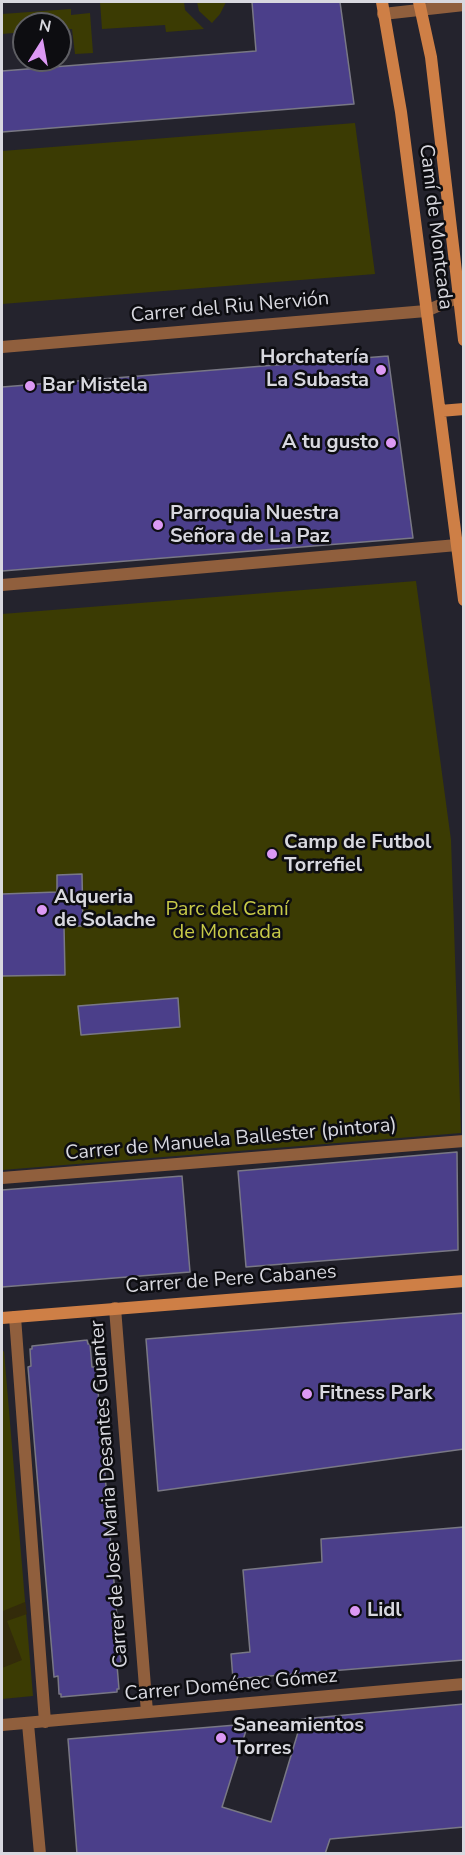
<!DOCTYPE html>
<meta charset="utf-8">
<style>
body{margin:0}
#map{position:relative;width:465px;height:1855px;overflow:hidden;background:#24232d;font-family:"Nunito Sans",sans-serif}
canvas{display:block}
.frame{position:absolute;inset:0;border:3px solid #d8d8df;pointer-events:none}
.north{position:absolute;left:12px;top:12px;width:60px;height:60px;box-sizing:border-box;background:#0d0d11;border:2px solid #5e5e63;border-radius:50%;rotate:11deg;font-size:16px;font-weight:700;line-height:24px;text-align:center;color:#d8d8df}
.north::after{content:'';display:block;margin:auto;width:21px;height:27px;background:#dc99f4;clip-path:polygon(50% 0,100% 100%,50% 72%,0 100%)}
</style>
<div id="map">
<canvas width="465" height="1855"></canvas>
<div class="frame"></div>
<div class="north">N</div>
</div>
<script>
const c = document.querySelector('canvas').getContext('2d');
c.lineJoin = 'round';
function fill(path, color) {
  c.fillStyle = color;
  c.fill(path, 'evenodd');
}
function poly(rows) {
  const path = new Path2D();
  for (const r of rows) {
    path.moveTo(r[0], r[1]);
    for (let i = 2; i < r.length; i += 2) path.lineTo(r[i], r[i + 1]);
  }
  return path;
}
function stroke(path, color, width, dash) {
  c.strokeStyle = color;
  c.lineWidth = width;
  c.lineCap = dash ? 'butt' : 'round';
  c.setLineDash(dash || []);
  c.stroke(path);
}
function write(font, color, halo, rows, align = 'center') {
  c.font = font + ' "Nunito Sans",sans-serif';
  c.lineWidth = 5;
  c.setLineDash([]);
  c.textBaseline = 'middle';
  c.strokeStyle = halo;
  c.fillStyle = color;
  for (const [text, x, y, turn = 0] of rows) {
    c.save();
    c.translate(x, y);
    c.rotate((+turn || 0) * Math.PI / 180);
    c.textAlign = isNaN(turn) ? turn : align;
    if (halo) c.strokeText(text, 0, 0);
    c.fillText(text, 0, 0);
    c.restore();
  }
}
fill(poly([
 [100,2,184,2,185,10,204,29,166,32,165,25,102,29],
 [197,2,226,2,220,14,212,23,199,11],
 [71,9,71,15,90,13,93,53,75,54,72,29,60,30,60,24,24,24,24,32,2,34,2,14],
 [355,123,375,274,2,304,2,151],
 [416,581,451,840,461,1133,2,1170,2,614],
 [4,1351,33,1696,2,1699,2,1352]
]), '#3b3b03');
fill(poly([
 [25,1602,27,1614,7,1621,22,1660,2,1668,2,1609,3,1611]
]), '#332b0a');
const building = poly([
 [252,2,340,2,354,104,2,132,2,71,256,51,252,2],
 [388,356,413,538,2,571,2,387,388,356],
 [82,874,83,926,64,926,65,975,2,976,2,894,57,892,57,875,82,874],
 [178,998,180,1027,81,1035,78,1006,178,998],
 [457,1152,458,1250,246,1267,238,1171,457,1152],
 [182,1176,190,1272,2,1287,2,1190,182,1176],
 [464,1313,464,1449,158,1491,146,1339,464,1313],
 [87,1340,88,1344,90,1344,92,1367,96,1367,121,1665,117,1665,119,1689,117,1689,117,1692,61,1697,61,1694,59,1694,58,1676,54,1677,28,1367,31,1366,30,1349,32,1349,32,1346,87,1340],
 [464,1527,464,1660,233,1679,231,1654,250,1652,243,1570,322,1562,321,1539,464,1527],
 [464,1704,464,1827,330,1839,325,1854,77,1854,68,1739,248,1724,222,1807,271,1822,302,1719,464,1704]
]);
fill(building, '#4b3f8a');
stroke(building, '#797885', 1.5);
stroke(poly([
 [383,14,464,5],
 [2,347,426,311,459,297],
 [2,585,457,545],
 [2,1178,464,1141],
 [115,1308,147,1712],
 [15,1317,45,1722],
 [28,1724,40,1854],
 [2,1725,464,1684]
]), '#905f3d', 12);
stroke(poly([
 [382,2,401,112,464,600],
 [419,2,431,57,464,340],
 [440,411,464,409],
 [2,1318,464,1281]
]), '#ce7f46', 12);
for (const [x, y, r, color] of [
 [381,370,6,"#dc99f4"],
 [30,386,6,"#dc99f4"],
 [391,443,6,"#dc99f4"],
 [158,525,6,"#dc99f4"],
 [272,854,6,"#dc99f4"],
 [42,910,6,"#dc99f4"],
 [307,1394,6,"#dc99f4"],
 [355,1611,6,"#dc99f4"],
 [221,1738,6,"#dc99f4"]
]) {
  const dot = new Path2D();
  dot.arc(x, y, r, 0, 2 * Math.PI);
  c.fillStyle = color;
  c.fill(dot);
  stroke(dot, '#0d0d11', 2);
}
write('20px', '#d8d8df', '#0d0d11', [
 ["Camí de Montcada",435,227,83],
 ["Carrer del Riu Nervión",230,308,-5],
 ["Carrer de Manuela Ballester (pintora)",231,1140,-5],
 ["Carrer de Pere Cabanes",231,1280,-4],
 ["Carrer de Jose Maria Desantes Guanter",110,1494,-94],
 ["Carrer Doménec Gómez",231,1686,-5]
]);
write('bold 20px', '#d8d8df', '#0d0d11', [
 ["Horchatería",369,358,"right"],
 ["La Subasta",369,381,"right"],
 ["Bar Mistela",42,386],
 ["A tu gusto",379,443,"right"],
 ["Parroquia Nuestra",170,514],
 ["Señora de La Paz",170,537],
 ["Camp de Futbol",284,843],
 ["Torrefiel",284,866],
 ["Alqueria",54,898],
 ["de Solache",54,921],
 ["Fitness Park",319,1394],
 ["Lidl",367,1611],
 ["Saneamientos",233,1726],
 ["Torres",233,1749]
], 'left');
write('20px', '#c8ca48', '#0d0d11', [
 ["Parc del Camí",227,910],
 ["de Moncada",227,933]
]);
</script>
